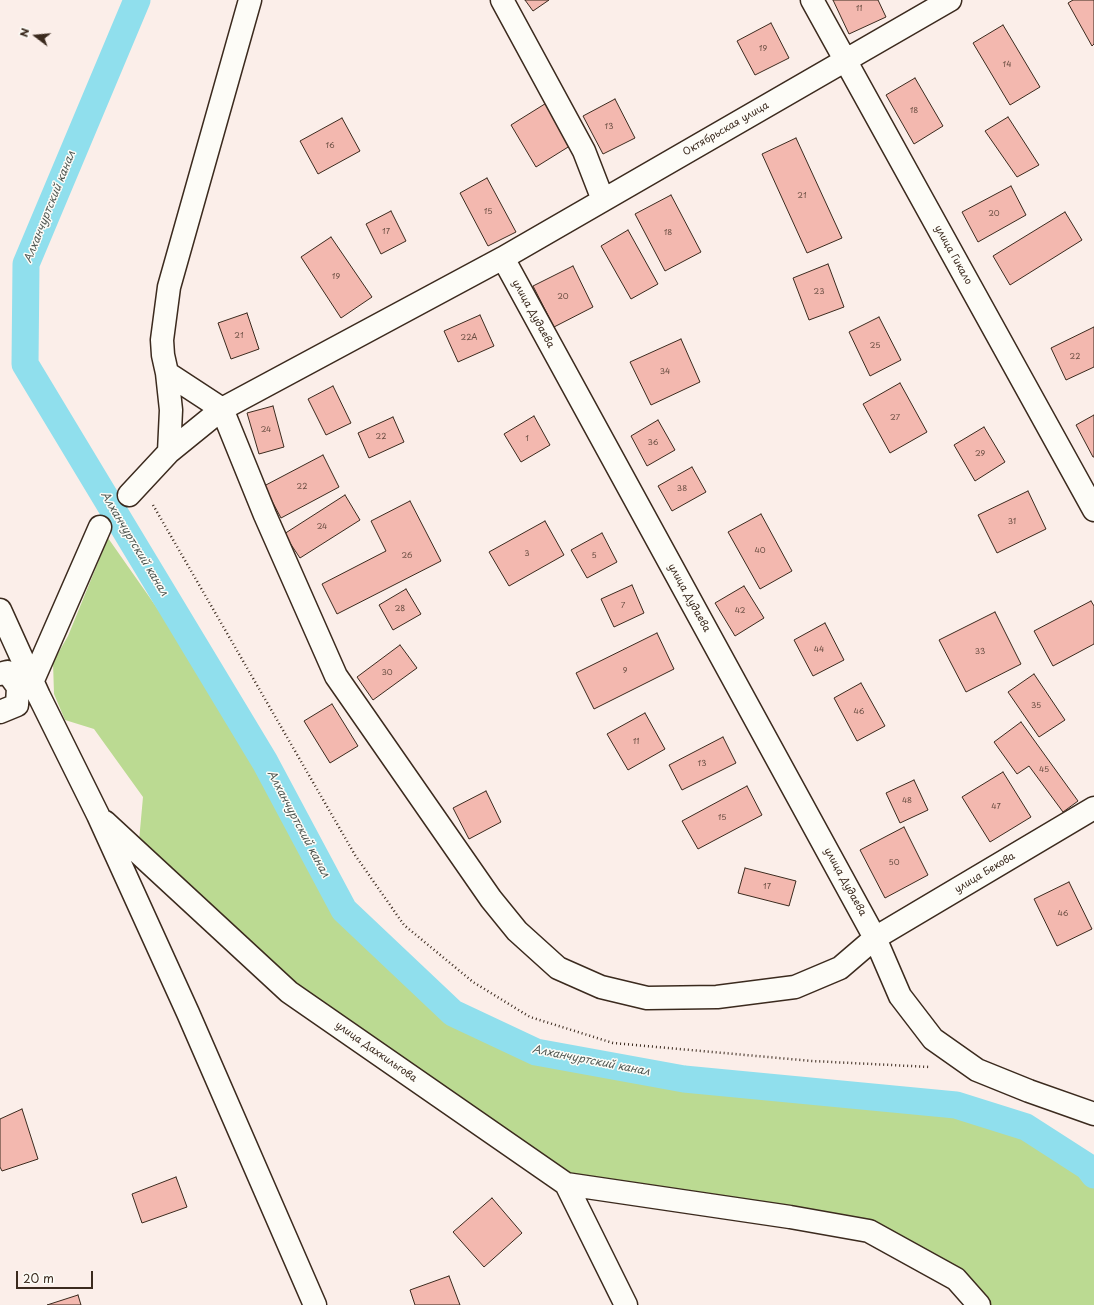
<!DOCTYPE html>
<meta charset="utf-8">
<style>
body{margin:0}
#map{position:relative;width:1094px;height:1305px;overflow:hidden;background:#fbeee9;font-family:"Playpen Sans",sans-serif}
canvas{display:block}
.north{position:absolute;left:16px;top:16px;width:40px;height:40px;-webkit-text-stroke:3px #fdfcf7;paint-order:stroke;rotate:286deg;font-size:11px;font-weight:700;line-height:16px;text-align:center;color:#3b2a1e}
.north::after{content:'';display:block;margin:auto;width:14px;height:18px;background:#3b2a1e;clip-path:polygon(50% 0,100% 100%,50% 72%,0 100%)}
.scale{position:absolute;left:16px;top:1271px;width:77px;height:18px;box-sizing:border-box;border:2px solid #3b2a1e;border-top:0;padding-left:5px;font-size:12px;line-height:14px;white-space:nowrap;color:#3b2a1e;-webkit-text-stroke:3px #fdfcf7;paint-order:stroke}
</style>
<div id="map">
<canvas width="1094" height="1305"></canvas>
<div class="north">N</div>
<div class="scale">20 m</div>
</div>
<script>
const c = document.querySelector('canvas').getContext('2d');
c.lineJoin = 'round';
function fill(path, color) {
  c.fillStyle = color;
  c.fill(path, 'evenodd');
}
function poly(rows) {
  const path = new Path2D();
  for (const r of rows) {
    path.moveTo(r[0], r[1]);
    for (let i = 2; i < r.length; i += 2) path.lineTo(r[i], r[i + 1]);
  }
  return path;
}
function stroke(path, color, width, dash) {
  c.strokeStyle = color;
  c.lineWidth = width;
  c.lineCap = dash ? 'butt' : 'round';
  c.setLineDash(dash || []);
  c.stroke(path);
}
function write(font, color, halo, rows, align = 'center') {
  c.font = font + ' "Playpen Sans",sans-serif';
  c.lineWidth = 3;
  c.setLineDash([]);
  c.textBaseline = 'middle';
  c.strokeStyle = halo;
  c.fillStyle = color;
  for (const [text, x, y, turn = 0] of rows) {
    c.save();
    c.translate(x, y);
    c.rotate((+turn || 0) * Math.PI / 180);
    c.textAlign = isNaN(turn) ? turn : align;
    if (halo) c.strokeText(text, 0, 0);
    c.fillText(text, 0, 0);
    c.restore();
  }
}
fill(poly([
 [108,538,265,762,344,910,453,1013,536,1052,684,1079,956,1105,1026,1127,1088,1167,1094,1175,1094,1305,979,1305,869,1231,566,1184,289,992,139,841,143,797,94,729,65,720,54,694,53,662,68,636]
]), '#bbda92');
stroke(poly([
 [137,0,26,264,25,364,265,762,344,910,453,1013,536,1052,684,1079,956,1105,1026,1127,1088,1167,1094,1175]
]), '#90dfed', 27);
const building = poly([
 [525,0,549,0,533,11,525,0],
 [833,0,878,0,886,17,849,34,833,0],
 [1073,0,1094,0,1094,44,1092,46,1068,3,1073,0],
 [771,23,789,58,755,75,737,41,771,23],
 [1003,25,1040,87,1010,105,973,43,1003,25],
 [915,78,943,126,914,144,886,95,915,78],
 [615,99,635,138,603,154,583,116,615,99],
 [548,102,573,144,536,167,511,125,548,102],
 [1008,117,1039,165,1017,177,985,131,1008,117],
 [342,118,360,151,318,174,300,141,342,118],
 [796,138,842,238,807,253,762,154,796,138],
 [487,178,516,232,488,246,460,193,487,178],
 [1011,186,1026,215,978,242,962,212,1011,186],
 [671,195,701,252,665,271,635,214,671,195],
 [391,211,406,241,381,254,366,224,391,211],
 [1065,212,1082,240,1010,285,993,256,1065,212],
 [628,230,658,284,631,299,601,246,628,230],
 [331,237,372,297,341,318,301,257,331,237],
 [828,264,844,307,809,320,793,278,828,264],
 [573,266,593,307,554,327,533,286,573,266],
 [247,313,259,349,231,359,218,323,247,313],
 [480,315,494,346,458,362,444,331,480,315],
 [879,317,901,360,870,376,849,332,879,317],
 [1094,327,1094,367,1066,380,1051,348,1094,327],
 [681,339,700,382,651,405,630,362,681,339],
 [900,383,927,432,890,453,863,404,900,383],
 [333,386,351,423,326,435,308,399,333,386],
 [273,406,284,447,259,454,247,413,273,406],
 [1094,415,1094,457,1093,457,1076,425,1094,415],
 [534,416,550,445,521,462,504,434,534,416],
 [393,417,404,442,369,458,358,433,393,417],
 [658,420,675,450,647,466,631,436,658,420],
 [984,427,1005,462,975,481,954,445,984,427],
 [323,455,339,487,281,518,264,486,323,455],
 [692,467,706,492,672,511,658,486,692,467],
 [1028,491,1046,529,997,553,978,515,1028,491],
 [345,495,360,520,300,558,284,534,345,495],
 [410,501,441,561,337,614,322,584,386,551,371,521,410,501],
 [761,514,792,571,760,589,728,532,761,514],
 [545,521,564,555,509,586,489,552,545,521],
 [602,533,617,562,587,578,571,550,602,533],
 [632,585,644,613,614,627,601,599,632,585],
 [744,586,764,618,735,636,715,603,744,586],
 [406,589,421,614,393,630,379,605,406,589],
 [1091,601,1094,606,1094,644,1053,666,1034,631,1091,601],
 [995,612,1021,664,966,692,939,640,995,612],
 [825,623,844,660,813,676,794,640,825,623],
 [657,633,674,669,594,709,576,673,657,633],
 [400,645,417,668,373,700,357,677,400,645],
 [1034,674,1065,720,1039,737,1008,692,1034,674],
 [861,683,885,726,857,741,834,698,861,683],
 [332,704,358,746,330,763,304,721,332,704],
 [645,713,665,749,628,770,607,734,645,713],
 [1021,722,1078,801,1063,812,1029,766,1017,774,994,742,1021,722],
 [723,737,736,763,682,790,669,765,723,737],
 [1003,772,1031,817,990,842,962,797,1003,772],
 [914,780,928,810,900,823,886,793,914,780],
 [747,786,762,815,698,849,682,821,747,786],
 [486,791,501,822,469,839,453,808,486,791],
 [904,827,928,875,885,898,860,850,904,827],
 [745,868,796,881,789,906,738,893,745,868],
 [1069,882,1092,929,1057,946,1034,899,1069,882],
 [22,1109,38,1159,2,1171,0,1167,0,1119,22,1109],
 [176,1177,187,1207,142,1223,132,1194,176,1177],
 [492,1198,522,1233,484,1267,453,1232,492,1198],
 [449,1276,460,1305,415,1305,410,1290,449,1276],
 [78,1295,81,1305,47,1305,78,1295]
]);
fill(building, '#f3b8af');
stroke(building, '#3b2a1e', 1);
const minor = poly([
 [502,0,584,151,603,200],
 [812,0,1094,510],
 [503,258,875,938,900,996,933,1039,977,1070,1029,1091,1094,1114],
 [167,373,222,409,265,515,336,676,491,899,517,931,558,968,601,987,647,998,717,997,795,987,840,968,875,938,1094,808],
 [169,452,171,410,167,373,163,355,162,340,169,287,250,0],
 [129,495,169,452,222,409,503,258,950,0],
 [0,610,39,696,98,815,188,1013,315,1305],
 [0,674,7,672,18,687,17,705,0,712],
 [18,687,33,680,100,527],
 [105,822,289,992,566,1184,626,1305],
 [566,1184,790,1217,869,1231,956,1279,979,1305]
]);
stroke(minor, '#3b2a1e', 25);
stroke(poly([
 [153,505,355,855,404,925,473,982,530,1017,613,1043,812,1061,930,1067]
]), '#3b2a1e', 2.5, [1, 3]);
stroke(minor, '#fdfcf7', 22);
write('8px', '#694e42', null, [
 ["11",859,9],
 ["19",763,49],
 ["14",1007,65],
 ["18",914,111],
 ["13",609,127],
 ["16",330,146],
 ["21",802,196],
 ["15",488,212],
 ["20",994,214],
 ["17",386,232],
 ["18",668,233],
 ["19",336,277],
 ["23",819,292],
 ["20",563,297],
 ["21",239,336],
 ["22А",469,338],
 ["25",875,346],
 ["22",1075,357],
 ["34",665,372],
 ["27",895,418],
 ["24",266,430],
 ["22",381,437],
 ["1",527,439],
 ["36",653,443],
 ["29",980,454],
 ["22",302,487],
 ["38",682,489],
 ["31",1012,522],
 ["24",322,527],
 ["40",760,551],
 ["3",527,554],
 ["26",407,556],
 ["5",594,556],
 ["7",623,606],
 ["28",400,609],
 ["42",740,611],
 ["44",819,650],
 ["33",980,652],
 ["9",625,671],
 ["30",387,673],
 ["35",1036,706],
 ["46",859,712],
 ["11",636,742],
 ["13",702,764],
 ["45",1044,770],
 ["48",907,801],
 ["47",996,807],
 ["15",722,818],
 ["50",894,863],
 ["17",767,887],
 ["46",1063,914]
]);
write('10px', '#3b2a1e', '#fdfcf7', [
 ["Октябрьская улица",726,129,-30],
 ["улица Гикало",953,255,61],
 ["улица Дудаева",533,314,61],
 ["улица Дудаева",689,598,61],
 ["улица Бекова",985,873,-31],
 ["улица Дудаева",845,882,61],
 ["улица Дахкильгова",376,1052,35]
]);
write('italic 11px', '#505752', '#fdfcf7', [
 ["Алханчуртский канал",50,207,-68],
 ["Алханчуртский канал",134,544,59],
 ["Алханчуртский канал",298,824,62],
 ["Алханчуртский канал",591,1061,11]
]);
</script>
